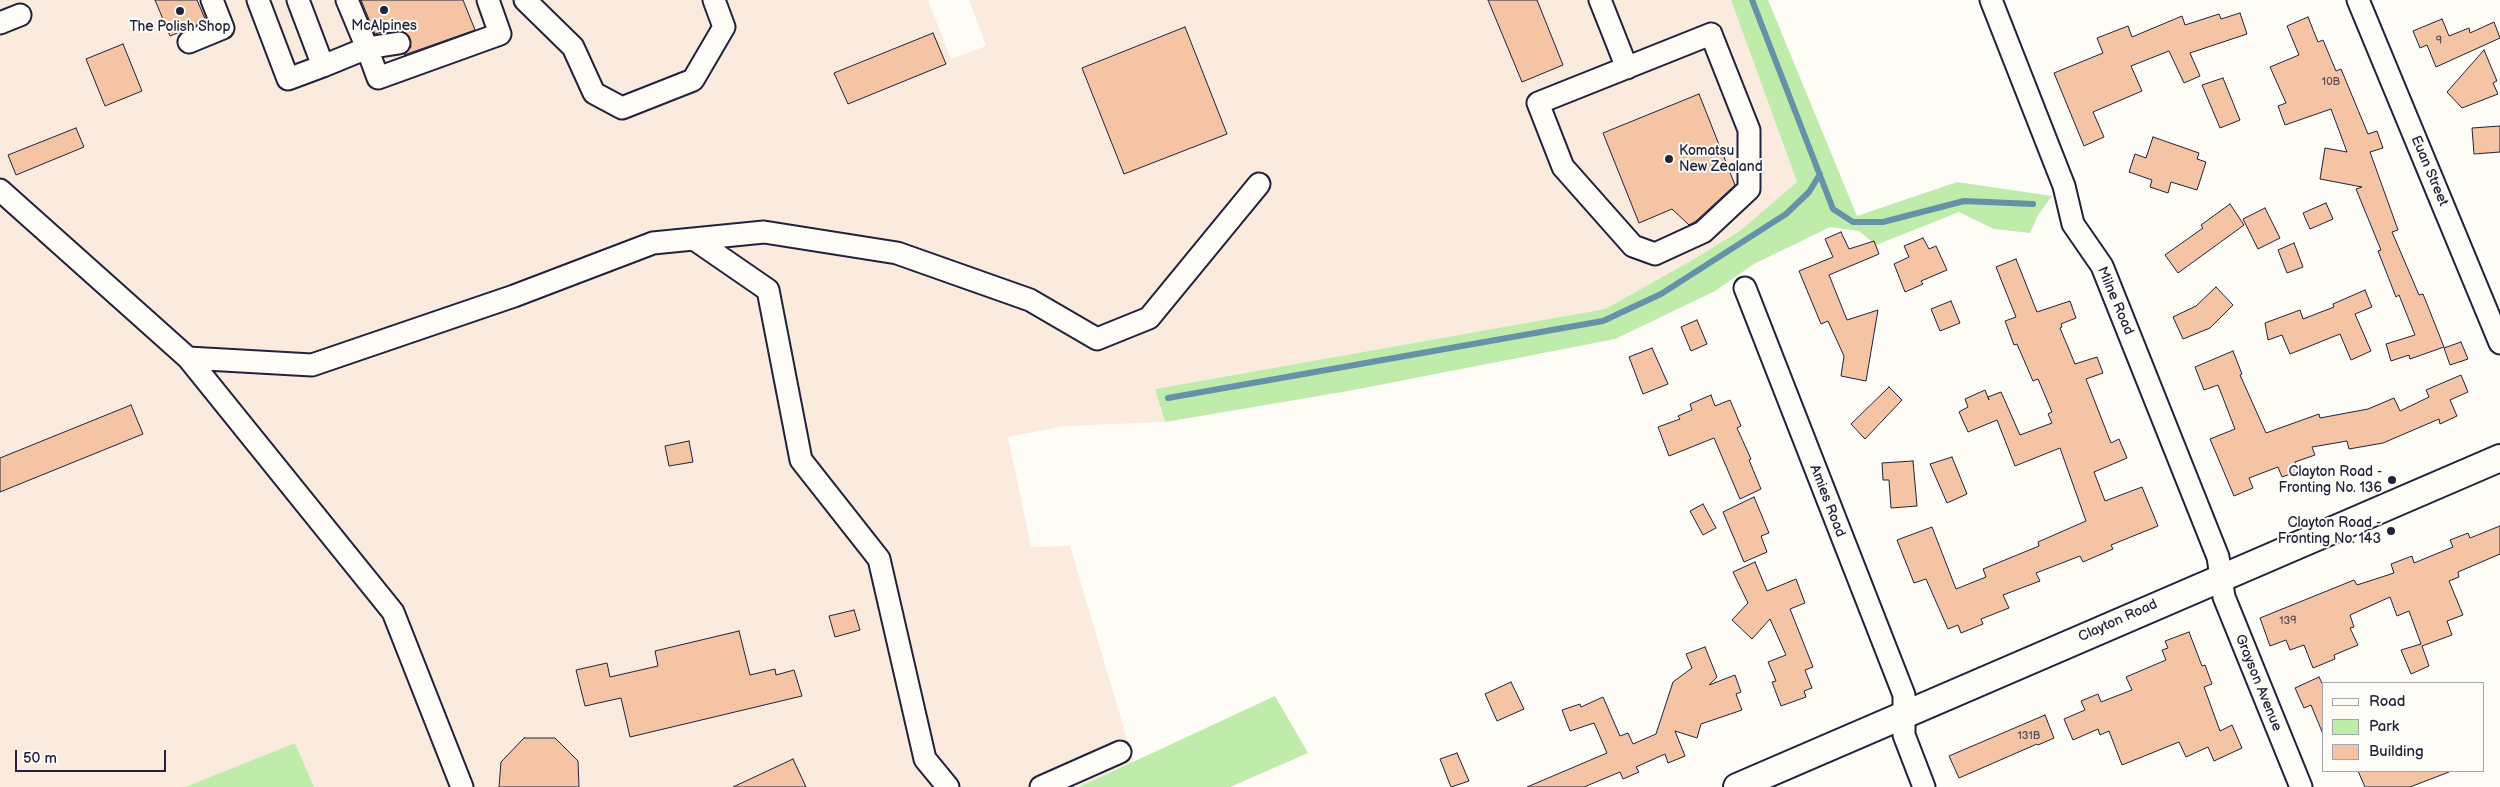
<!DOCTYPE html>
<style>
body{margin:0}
#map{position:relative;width:2500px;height:787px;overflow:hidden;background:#fdfcf7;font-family:"Balsamiq Sans",sans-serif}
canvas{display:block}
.legend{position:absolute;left:2322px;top:682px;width:162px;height:90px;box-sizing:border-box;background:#fdfcf7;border:1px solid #a5a5ac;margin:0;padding:6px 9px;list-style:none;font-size:15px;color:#22223b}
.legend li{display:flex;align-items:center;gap:10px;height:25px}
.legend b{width:25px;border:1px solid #a5a5ac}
.scale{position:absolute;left:15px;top:750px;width:151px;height:22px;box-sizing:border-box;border:2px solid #22223b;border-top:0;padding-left:6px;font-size:15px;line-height:18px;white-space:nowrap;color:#22223b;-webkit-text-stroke:4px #fdfcf7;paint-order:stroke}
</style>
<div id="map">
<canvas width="2500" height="787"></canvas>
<ul class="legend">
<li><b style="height:6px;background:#fdfcf7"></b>Road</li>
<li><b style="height:14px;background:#bfecaa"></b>Park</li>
<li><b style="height:14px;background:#f4c4a4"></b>Building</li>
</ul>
<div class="scale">50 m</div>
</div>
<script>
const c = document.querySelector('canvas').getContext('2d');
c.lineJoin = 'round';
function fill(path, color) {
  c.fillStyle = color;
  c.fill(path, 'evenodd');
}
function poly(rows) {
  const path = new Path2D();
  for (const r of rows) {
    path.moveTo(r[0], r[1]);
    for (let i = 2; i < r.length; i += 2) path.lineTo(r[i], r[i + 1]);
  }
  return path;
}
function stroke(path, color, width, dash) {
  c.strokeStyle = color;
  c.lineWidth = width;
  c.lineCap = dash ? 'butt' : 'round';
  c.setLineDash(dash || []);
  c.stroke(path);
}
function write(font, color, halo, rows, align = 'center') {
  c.font = font + ' "Balsamiq Sans",sans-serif';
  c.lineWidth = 4;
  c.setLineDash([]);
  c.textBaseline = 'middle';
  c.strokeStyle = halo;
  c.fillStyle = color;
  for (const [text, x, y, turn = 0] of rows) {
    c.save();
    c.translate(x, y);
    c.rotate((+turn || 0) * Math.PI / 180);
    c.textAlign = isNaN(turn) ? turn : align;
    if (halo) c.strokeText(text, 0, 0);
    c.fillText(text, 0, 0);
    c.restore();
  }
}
fill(poly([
 [0,0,928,0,951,59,986,46,969,0,1731,0,1797,182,1741,230,1696,258,1605,309,1155,389,1165,422,1064,426,1008,437,1031,547,1070,546,1134,763,1079,787,314,787,295,743,185,787,0,787]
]), '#faebde');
fill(poly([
 [1731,0,1768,0,1857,216,1957,182,2052,196,2038,215,2030,233,1994,229,1959,212,1876,245,1859,231,1830,227,1754,264,1715,291,1615,339,1348,391,1165,422,1155,389,1605,309,1696,258,1741,230,1797,182],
 [1275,696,1308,753,1230,787,1079,787],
 [295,743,314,787,185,787]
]), '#bfecaa');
stroke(poly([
 [1752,0,1833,209,1853,222,1883,222,1964,201,2033,204],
 [1168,398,1603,321,1661,294,1786,214,1809,192,1820,174]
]), '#6591a9', 6);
const building = poly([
 [155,0,197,0,206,21,170,36,155,0],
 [361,0,463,0,475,30,404,55,411,47,409,36,403,31,395,31,393,28,375,34,361,0],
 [1488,0,1537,0,1563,65,1522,82,1488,0],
 [2240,13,2247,34,2190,53,2200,76,2184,83,2169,51,2131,66,2142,91,2093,112,2104,137,2084,146,2054,73,2103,53,2097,38,2128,26,2132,37,2182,16,2185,25,2219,14,2221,19,2240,13],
 [2308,17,2318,42,2323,40,2336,71,2341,69,2368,134,2377,131,2383,148,2370,152,2398,230,2392,232,2419,295,2423,294,2444,347,2410,359,2409,355,2391,361,2386,344,2415,335,2399,295,2396,297,2378,251,2381,250,2356,189,2362,187,2320,179,2325,148,2347,152,2331,109,2285,125,2278,106,2286,103,2270,67,2299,55,2287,26,2308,17],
 [2442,19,2449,36,2469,28,2470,33,2494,22,2500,38,2436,67,2427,45,2420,48,2413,31,2442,19],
 [1185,27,1227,134,1124,174,1082,68,1185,27],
 [933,33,946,64,848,104,834,73,933,33],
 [123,44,142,91,105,106,86,59,123,44],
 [2484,50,2497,81,2493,83,2498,94,2462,108,2447,92,2484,50],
 [2223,78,2240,120,2220,128,2202,85,2223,78],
 [1699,94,1735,185,1696,221,1689,225,1672,209,1639,223,1603,133,1699,94],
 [2500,126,2500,152,2474,154,2472,128,2500,126],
 [76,128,84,147,16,175,8,155,76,128],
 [2153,137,2199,153,2197,159,2206,162,2197,190,2171,182,2168,193,2150,187,2152,180,2129,172,2135,154,2146,158,2153,137],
 [2326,203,2333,219,2310,229,2303,213,2326,203],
 [2230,204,2244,225,2178,273,2165,255,2203,228,2201,225,2230,204],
 [2265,208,2280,238,2258,249,2243,219,2265,208],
 [1841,232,1849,249,1874,241,1879,254,1829,275,1847,320,1878,310,1866,381,1841,376,1844,356,1828,321,1821,324,1799,271,1833,257,1825,239,1841,232],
 [1923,238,1929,249,1936,246,1947,270,1921,281,1923,284,1905,292,1894,264,1909,257,1904,246,1923,238],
 [2294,243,2303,267,2287,273,2278,250,2294,243],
 [2016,259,2037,312,2070,301,2076,318,2061,324,2062,327,2060,328,2075,364,2097,357,2103,373,2086,379,2111,443,2119,439,2127,458,2094,472,2105,501,2142,487,2158,526,2111,545,2113,549,2083,562,2080,556,2036,573,2040,581,2003,595,2009,608,1981,619,1983,624,1961,633,1958,625,1948,629,1926,579,1914,583,1897,540,1932,527,1956,589,1986,577,1983,569,2039,546,2038,542,2086,521,2060,448,2015,466,1997,420,1968,432,1959,412,1968,407,1965,399,1985,390,1989,400,1988,397,2001,392,2020,435,2052,423,2048,414,2052,412,2038,379,2033,381,2017,344,2014,345,2005,321,2016,317,1996,267,2016,259],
 [2216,287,2233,305,2210,328,2183,339,2173,317,2196,306,2216,287],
 [2365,290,2372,307,2355,314,2371,351,2351,360,2340,334,2290,354,2282,335,2268,340,2265,323,2300,310,2303,319,2334,307,2333,304,2365,290],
 [1951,301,1960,323,1940,331,1931,309,1951,301],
 [1697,320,1707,344,1691,351,1681,327,1697,320],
 [2461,342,2468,359,2450,365,2444,348,2461,342],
 [1652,348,1668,384,1643,394,1629,357,1652,348],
 [2233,351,2242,374,2240,375,2266,433,2319,414,2320,418,2368,409,2394,398,2400,411,2429,397,2426,390,2461,375,2468,392,2450,400,2457,416,2440,424,2439,419,2383,443,2349,449,2347,441,2312,447,2315,455,2295,462,2299,471,2282,477,2278,467,2249,478,2253,488,2234,496,2210,439,2235,429,2218,385,2204,390,2195,367,2233,351],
 [1889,387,1902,400,1865,439,1851,424,1889,387],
 [1711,395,1715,406,1730,400,1741,426,1737,428,1751,459,1749,460,1761,489,1740,499,1714,438,1669,456,1658,427,1680,419,1678,416,1692,410,1690,404,1711,395],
 [131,405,143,434,0,492,0,458,131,405],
 [689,441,693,462,669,466,665,446,689,441],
 [1952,457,1967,494,1947,503,1930,464,1952,457],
 [1913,461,1917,506,1891,508,1889,480,1883,480,1882,463,1913,461],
 [1754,497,1769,533,1761,536,1767,552,1744,562,1723,512,1754,497],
 [1703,504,1716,528,1703,535,1690,511,1703,504],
 [2500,526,2500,554,2458,572,2459,577,2449,581,2463,615,2447,621,2452,635,2422,646,2429,666,2411,674,2401,650,2421,644,2409,611,2397,616,2390,597,2350,615,2354,627,2350,628,2358,645,2334,655,2335,659,2313,668,2304,645,2290,650,2286,640,2270,646,2260,618,2354,580,2357,585,2394,573,2391,564,2412,556,2414,563,2453,547,2450,540,2468,533,2470,538,2500,526],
 [1755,562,1767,591,1796,579,1805,603,1790,609,1813,667,1805,670,1812,688,1804,691,1806,697,1781,706,1772,682,1776,681,1768,662,1786,655,1770,619,1752,639,1732,620,1748,603,1733,572,1755,562],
 [854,610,860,630,835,637,829,616,854,610],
 [739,631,750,675,775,669,776,675,794,670,802,696,630,737,621,698,585,706,576,670,607,663,610,677,658,666,655,651,739,631],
 [2189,632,2202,666,2205,665,2212,684,2204,687,2220,731,2232,725,2242,748,2214,761,2208,747,2186,757,2179,742,2122,765,2109,731,2100,735,2098,729,2073,740,2064,719,2085,710,2081,701,2098,694,2101,702,2132,690,2126,677,2166,660,2162,650,2168,648,2165,641,2189,632],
 [1705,647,1717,677,1709,685,1735,675,1741,692,1736,694,1742,710,1701,724,1697,738,1675,731,1685,756,1668,763,1665,754,1636,767,1639,772,1623,779,1620,772,1584,787,1527,787,1607,753,1594,723,1570,731,1562,710,1580,704,1581,707,1603,697,1620,736,1628,733,1633,744,1656,734,1673,682,1692,668,1686,654,1705,647],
 [2319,677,2324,687,2323,734,2311,705,2304,708,2295,688,2319,677],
 [1511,682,1524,709,1497,721,1485,694,1511,682],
 [2045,715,2054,738,2038,745,2037,744,1959,778,1949,756,2045,715],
 [524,738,555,738,578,761,579,787,499,787,501,762,524,738],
 [1457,753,1469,781,1451,787,1440,759,1457,753],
 [793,759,806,787,733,787,793,759],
 [2358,771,2449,771,2449,772,2410,787,2365,787,2358,771]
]);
fill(building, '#f4c4a4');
stroke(building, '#22223b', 1);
const minor = poly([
 [258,0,288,79,323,66,298,0],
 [525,0,573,47,594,93,622,108,693,80,724,27,714,0],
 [1600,0,1627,68],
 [1991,0,2064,186,2073,224,2102,266,2218,557,2224,597,2301,787],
 [2358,0,2500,343],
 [0,23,20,15],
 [1711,34,1749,130,1749,189,1703,232,1655,254,1633,246,1563,167,1538,103,1711,34],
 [189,42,223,28,212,0],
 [399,43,367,48,378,78,500,34,488,0],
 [323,66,367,48,347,0],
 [0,190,188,358,312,365,514,296,653,243,764,232,897,253,1030,300,1097,339,1149,318,1259,184],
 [694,239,768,290,801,460,879,559,925,759,948,787],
 [1745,288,1904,695,1904,735,1924,787],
 [188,358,393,612,462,787],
 [1041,787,1120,752]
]);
const major = poly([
 [1737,787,2500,458]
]);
stroke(minor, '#22223b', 25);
stroke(major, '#22223b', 30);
stroke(minor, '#fdfcf7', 21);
stroke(major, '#fdfcf7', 26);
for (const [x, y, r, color] of [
 [384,10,5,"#22223b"],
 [180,11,5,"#22223b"],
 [1669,159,5,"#22223b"],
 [2392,480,5,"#22223b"],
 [2391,531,5,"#22223b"]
]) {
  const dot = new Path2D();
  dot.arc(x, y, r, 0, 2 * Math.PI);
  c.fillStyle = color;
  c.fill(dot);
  stroke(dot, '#fdfcf7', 2);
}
write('11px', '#564a55', null, [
 ["9",2439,41],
 ["10B",2331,82],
 ["139",2288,621],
 ["131B",2029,736]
]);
write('14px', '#22223b', '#fdfcf7', [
 ["McAlpines",384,26],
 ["The Polish Shop",180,27],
 ["Komatsu",1679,151,"left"],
 ["New Zealand",1679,167,"left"],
 ["Clayton Road -",2382,472,"right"],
 ["Fronting No. 136",2382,488,"right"],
 ["Clayton Road -",2381,523,"right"],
 ["Fronting No. 143",2381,539,"right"]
]);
write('14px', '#22223b', '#fdfcf7', [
 ["Euan Street",2429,171,67],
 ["Milne Road",2115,301,67],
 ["Amies Road",1827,501,69],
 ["Clayton Road",2118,621,-24],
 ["Grayson Avenue",2258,683,68]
]);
</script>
